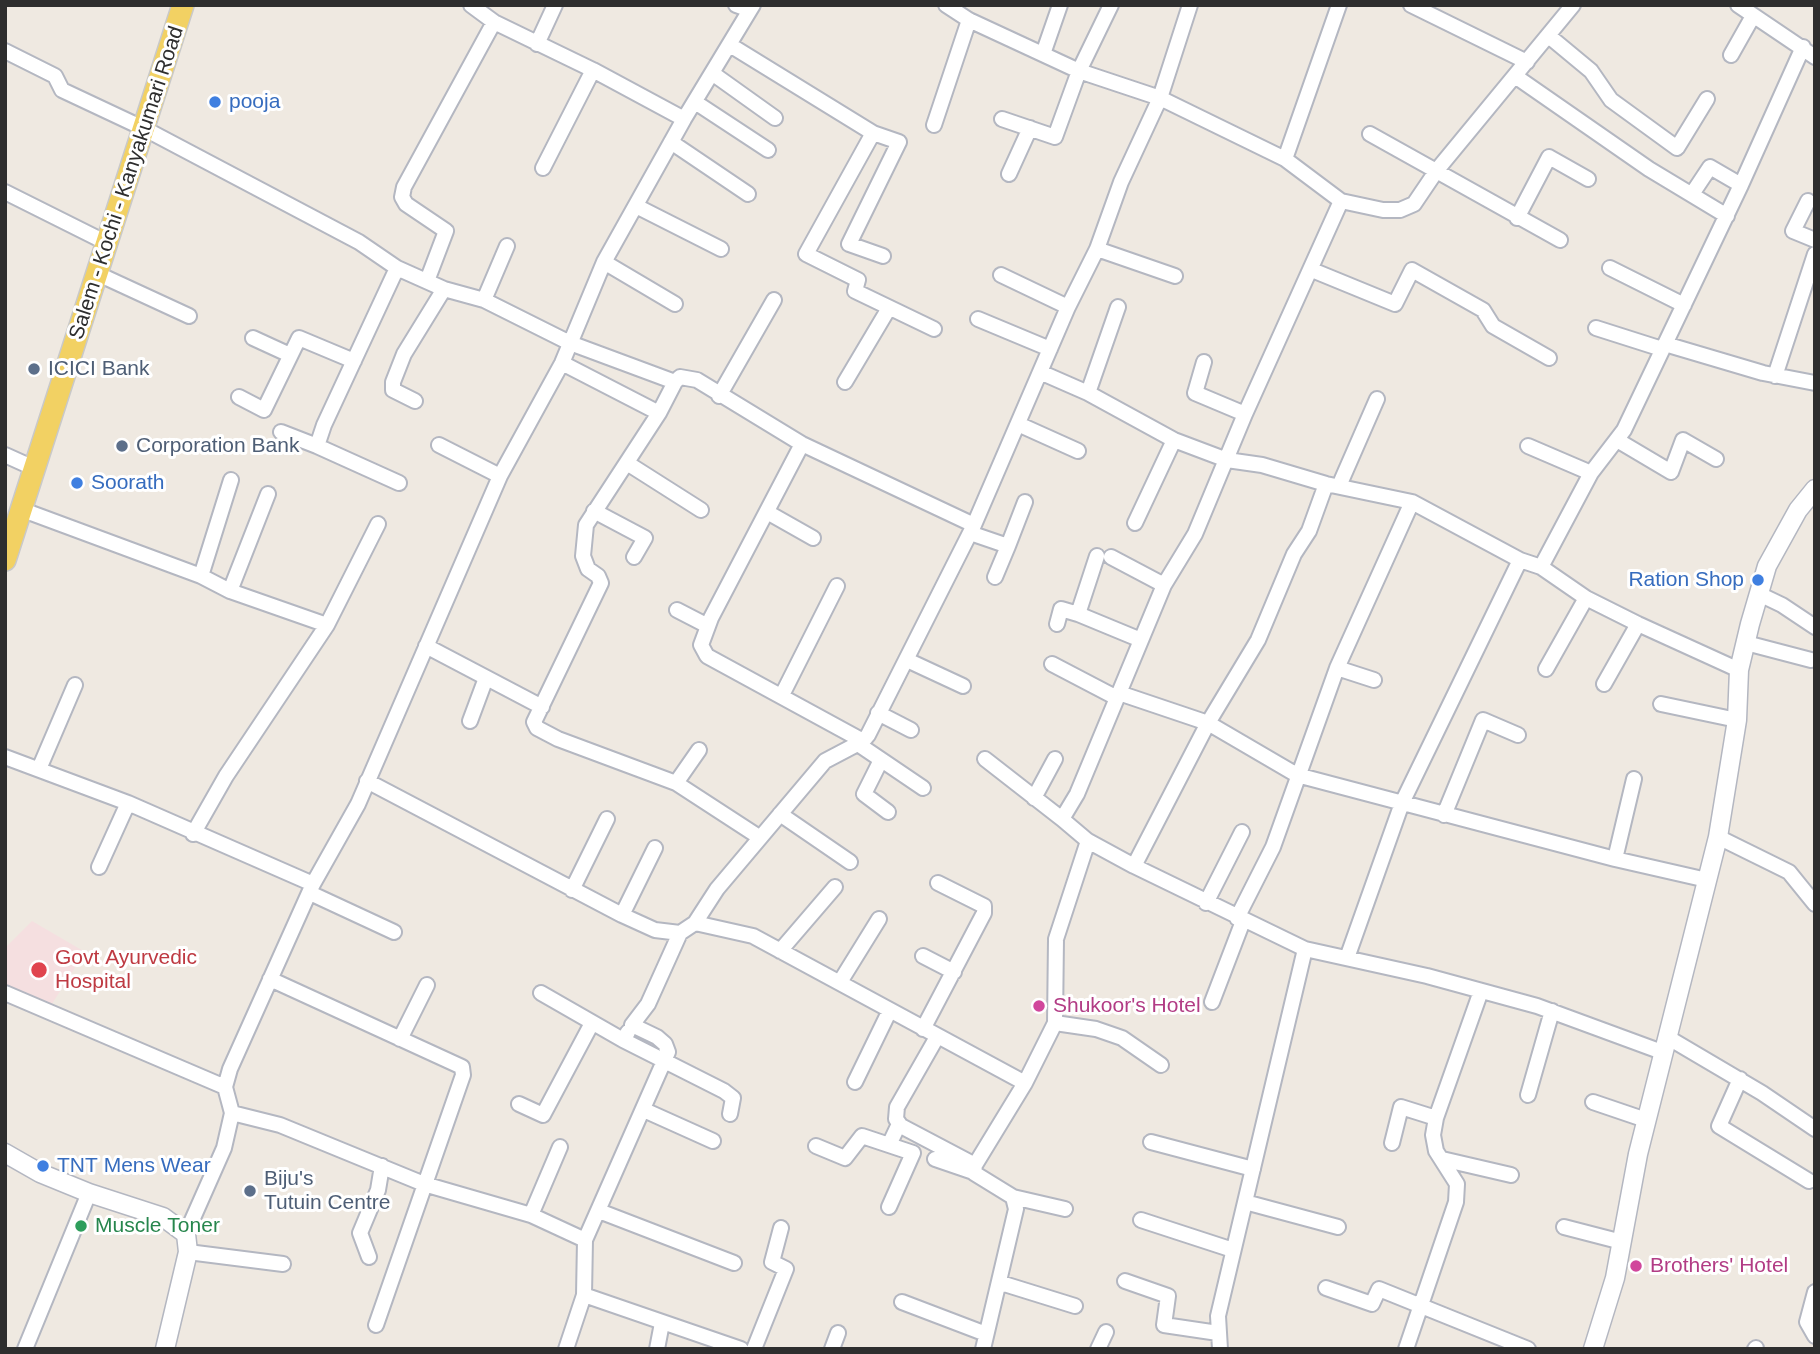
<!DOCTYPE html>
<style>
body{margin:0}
#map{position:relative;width:1820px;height:1354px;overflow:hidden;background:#efe9e1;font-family:Helvetica,sans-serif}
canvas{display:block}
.frame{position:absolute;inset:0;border:7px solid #2e2e2e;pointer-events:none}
</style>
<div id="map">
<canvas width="1820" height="1354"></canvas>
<div class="frame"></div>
</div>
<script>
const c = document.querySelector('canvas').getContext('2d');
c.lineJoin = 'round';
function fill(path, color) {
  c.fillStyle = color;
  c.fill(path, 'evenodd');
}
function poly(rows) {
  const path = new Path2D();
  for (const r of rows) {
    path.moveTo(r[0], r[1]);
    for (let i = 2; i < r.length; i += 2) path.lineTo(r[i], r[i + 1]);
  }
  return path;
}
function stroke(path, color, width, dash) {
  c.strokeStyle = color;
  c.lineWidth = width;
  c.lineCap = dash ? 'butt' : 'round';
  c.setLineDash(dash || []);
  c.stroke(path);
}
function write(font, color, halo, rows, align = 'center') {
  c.font = font + ' Helvetica,sans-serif';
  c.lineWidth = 6;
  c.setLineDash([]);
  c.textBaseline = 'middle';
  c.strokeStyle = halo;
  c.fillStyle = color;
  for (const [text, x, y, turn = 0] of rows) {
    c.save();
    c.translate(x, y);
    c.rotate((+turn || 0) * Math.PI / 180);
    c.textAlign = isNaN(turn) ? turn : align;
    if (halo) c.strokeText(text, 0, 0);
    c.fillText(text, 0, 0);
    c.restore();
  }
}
fill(poly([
 [32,921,85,952,50,1007,5,988,5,948]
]), '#f5dfe0');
const minor = poly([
 [471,5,494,22,593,70,684,119],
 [736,5,750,10],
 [946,5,969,20,1079,71,1160,98,1285,159,1341,201,1245,414,1195,534,1164,585,1077,794,1062,819,1088,841,1134,866,1305,949,1427,976,1537,1006,1662,1052],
 [1411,5,1527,62],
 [1738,5,1815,57],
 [1550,37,1591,71,1611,100,1677,148,1707,99],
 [537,44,555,5],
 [730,45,873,133,899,142,849,244,883,256],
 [5,51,55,76,62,90,145,129,359,242,397,268,444,289,484,300,570,343,675,382],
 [1043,54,1060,5],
 [1731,55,1753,16],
 [712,73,775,118],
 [1515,76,1649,169,1727,216],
 [695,102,768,150],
 [1002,119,1055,137,1079,71,1111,5],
 [934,125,969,20],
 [873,133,806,254,858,280,855,291,934,329],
 [1370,134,1560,240],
 [671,142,748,194],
 [1285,159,1339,5],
 [543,168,593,70],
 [1009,174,1030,128],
 [5,192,109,244],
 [1692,194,1710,167,1741,185],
 [1341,201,1383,210,1400,210,1414,204,1437,170,1573,5],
 [1808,201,1793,231,1815,240],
 [636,206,721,249],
 [1517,218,1549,157,1588,179],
 [1097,249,1175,276],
 [604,262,675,304],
 [397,268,324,425,317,446,399,483],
 [1610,268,1684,305],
 [1312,270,1395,304,1412,270,1483,310,1493,326,1549,358],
 [98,274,189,316],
 [1001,275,1068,307],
 [427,281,446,231,406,204,402,197,404,187,494,22],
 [484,300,507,246],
 [978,319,1050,349],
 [1596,328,1662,349],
 [253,338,290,355],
 [1665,344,1763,373,1815,383],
 [1204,362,1195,393,1245,414],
 [562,363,659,413],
 [1040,372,1088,393,1174,440,1227,460,1262,465,1326,484,1412,502,1520,560,1541,567,1586,598,1638,624,1739,670],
 [1775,376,1815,254],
 [845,382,889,308],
 [1088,393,1118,307],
 [719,396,774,300],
 [239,397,264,410,299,338,354,361],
 [415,401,393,390,393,382,404,354,444,289],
 [1018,424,1078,451],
 [281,432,317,446],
 [1617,440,1671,472,1683,440,1716,459],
 [802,444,711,618,701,645,707,656,863,741],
 [439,445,500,476],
 [1528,446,1591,473],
 [5,455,36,469],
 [627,463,701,510],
 [1339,486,1377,399],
 [23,510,201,576,230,591,327,625,226,776,193,834],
 [594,511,645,538,634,557],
 [767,512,813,538],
 [1135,523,1174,440],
 [970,533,1008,546,1025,502],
 [1097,556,1078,614,1141,640],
 [1111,557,1164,585],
 [1541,567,1591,473,1624,430,1741,185,1803,47],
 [201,576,231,480],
 [995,577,1008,546],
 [230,591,268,494],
 [1759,594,1782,605,1815,627],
 [677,610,708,626],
 [1057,624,1061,609,1078,614],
 [327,625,378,524],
 [1746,643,1811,660],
 [426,646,542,707],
 [907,660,963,686],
 [1052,664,1117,698],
 [1337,668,1374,680],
 [1546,669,1586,598],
 [1604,684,1638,624],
 [1119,693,1208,723,1297,775,1615,859,1707,880],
 [782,695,837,586],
 [1661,704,1737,720],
 [878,713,911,730],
 [470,721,486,678],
 [858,744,923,788],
 [5,757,128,803,313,884],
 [985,759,1062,819],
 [881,760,864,794,888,812],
 [39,769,75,685],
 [367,781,622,915,655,930,680,933],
 [676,783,699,750],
 [1034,798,1055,759],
 [780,814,850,862],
 [1444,815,1483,720,1518,735],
 [759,837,676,783,558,739,537,728,534,722,601,583,598,576,588,569,583,556,586,525,659,413,675,382,680,377,697,380,802,444,974,525],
 [1718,837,1789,872,1815,904],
 [1615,859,1634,779],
 [1134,866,1208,723,1258,640,1294,554,1309,531,1326,484],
 [99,867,128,803],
 [572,890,607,819],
 [310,893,394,932],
 [1206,903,1242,832],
 [622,915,655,848],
 [1237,918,1273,847,1337,668,1412,502],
 [695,923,753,936,1025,1083],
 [780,951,835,887],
 [923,956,954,972],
 [1347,958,1402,803,1520,560],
 [270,979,462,1067,463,1075,376,1325],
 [840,982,879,919],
 [5,993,225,1087],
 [541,993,623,1040,628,1032],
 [1212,1002,1243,921],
 [1055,1023,1096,1029,1122,1038,1161,1065],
 [923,1029,984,913,984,906,938,883],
 [937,1037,897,1107,896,1119,901,1126,975,1165],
 [1667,1037,1762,1093,1815,1129],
 [400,1039,427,985],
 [623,1040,724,1091,733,1098,730,1114],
 [1740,1079,1719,1126,1809,1181],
 [855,1082,890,1010],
 [1528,1095,1552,1011],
 [1593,1102,1646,1120],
 [519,1104,543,1115,592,1023],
 [644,1110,713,1141],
 [232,1113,280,1125,424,1184,531,1215,585,1240],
 [1151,1142,1253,1169],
 [1392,1143,1401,1107,1436,1118],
 [816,1146,845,1158,862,1136,889,1145,899,1124],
 [935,1159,973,1172],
 [1442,1159,1511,1175],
 [1013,1197,1065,1209],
 [1245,1202,1338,1227],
 [889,1207,913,1153,889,1145],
 [599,1211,734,1263],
 [531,1215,560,1147],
 [1141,1220,1233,1250],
 [1564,1227,1622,1242],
 [186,1234,224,1148,232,1113,225,1087,230,1069,313,884,358,804,500,476,562,363,604,262,684,119,753,5],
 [188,1252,283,1264],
 [369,1257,360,1233,378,1190,382,1166],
 [1125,1281,1168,1296,1164,1325,1218,1333],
 [1001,1283,1075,1306],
 [1326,1288,1372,1304,1379,1289,1528,1349],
 [1815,1292,1807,1322,1815,1336],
 [584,1295,741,1349],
 [902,1302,986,1334],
 [25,1349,89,1193],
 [566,1349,584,1295,585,1240,668,1052,665,1044,657,1037,632,1025,648,1004,680,933,695,923,717,889,825,761,863,741,868,735,974,525,1068,307,1097,249,1121,182,1160,98,1190,5],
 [657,1349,662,1323],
 [754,1349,786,1269,772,1262,781,1228],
 [832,1349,838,1333],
 [983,1349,1016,1209,1013,1197,974,1173,975,1165,1025,1083,1055,1023,1056,939,1088,841],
 [1098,1349,1106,1332],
 [1220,1349,1218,1316,1305,949],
 [1406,1349,1456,1202,1457,1184,1436,1151,1433,1135,1436,1118,1481,991],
 [1755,1349,1756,1348]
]);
const tertiary = poly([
 [5,1153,40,1173,89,1193,163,1217,186,1234,188,1252,165,1349],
 [1593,1349,1615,1278,1638,1154,1718,837,1737,720,1739,670,1750,624,1767,566,1798,510,1815,489]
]);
const primary = poly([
 [5,560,183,5]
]);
stroke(minor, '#b4b7c1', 18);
stroke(tertiary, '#b4b7c1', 21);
stroke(primary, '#c9c9c9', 24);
stroke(minor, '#fff', 14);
stroke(tertiary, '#fff', 18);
stroke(primary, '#f2d163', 21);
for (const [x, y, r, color] of [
 [215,102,7,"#3f7fe0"],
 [34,369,7,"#5c6f8a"],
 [122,446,7,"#5c6f8a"],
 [77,483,7,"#3f7fe0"],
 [1758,580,7,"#3f7fe0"],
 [39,970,9,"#e0444e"],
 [1039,1006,7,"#d1479c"],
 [43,1166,7,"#3f7fe0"],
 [250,1191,7,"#5c6f8a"],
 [81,1226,7,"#2e9e5b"],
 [1636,1266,7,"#d1479c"]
]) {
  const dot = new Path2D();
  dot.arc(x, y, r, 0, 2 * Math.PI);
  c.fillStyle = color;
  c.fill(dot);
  stroke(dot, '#fff', 2.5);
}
write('21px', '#366cbe', '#fff', [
 ["pooja",229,102],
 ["Soorath",91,483],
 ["Ration Shop",1744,580,"right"],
 ["TNT Mens Wear",57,1166]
], 'left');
write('21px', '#2e2e2e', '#fff', [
 ["Salem - Kochi - Kanyakumari Road",127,183,-72]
]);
write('21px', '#4e5e75', '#fff', [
 ["ICICI Bank",48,369],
 ["Corporation Bank",136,446],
 ["Biju's",264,1179],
 ["Tutuin Centre",264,1203]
], 'left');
write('21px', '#be3a42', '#fff', [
 ["Govt Ayurvedic",55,958],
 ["Hospital",55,982]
], 'left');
write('21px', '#b23c85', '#fff', [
 ["Shukoor's Hotel",1053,1006],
 ["Brothers' Hotel",1650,1266]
], 'left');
write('21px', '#27864d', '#fff', [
 ["Muscle Toner",95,1226]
], 'left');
</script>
